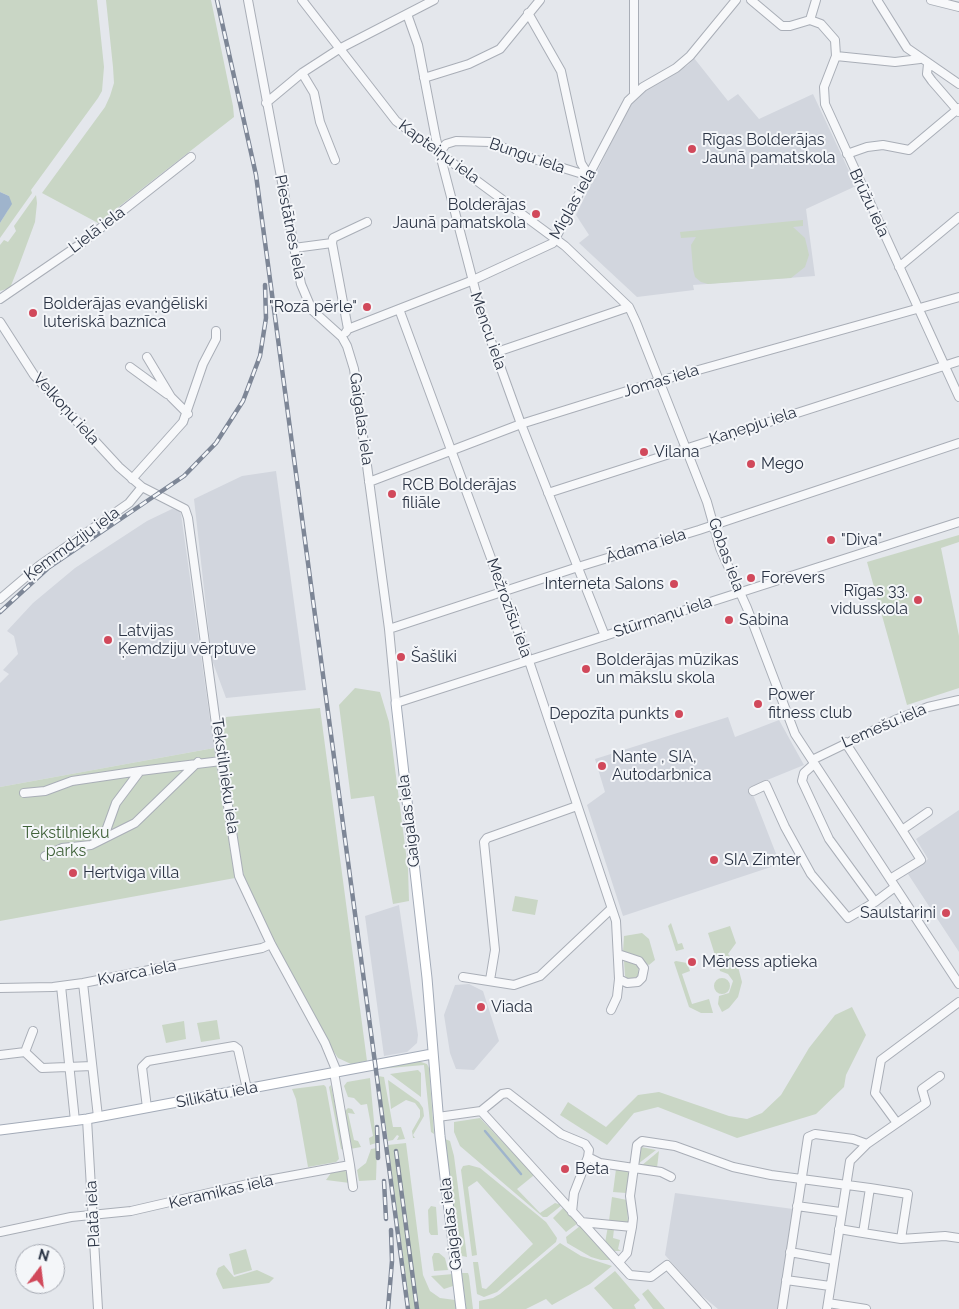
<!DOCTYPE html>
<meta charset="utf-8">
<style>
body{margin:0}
#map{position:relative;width:959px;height:1309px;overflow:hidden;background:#e4e7ec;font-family:Raleway,sans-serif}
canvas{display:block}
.north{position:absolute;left:15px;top:1244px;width:50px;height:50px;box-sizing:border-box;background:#f4f6f9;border:1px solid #a4a8b1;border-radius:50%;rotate:15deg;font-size:14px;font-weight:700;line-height:20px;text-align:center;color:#2b3445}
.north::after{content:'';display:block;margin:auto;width:18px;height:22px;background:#d1495b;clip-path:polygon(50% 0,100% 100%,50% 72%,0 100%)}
</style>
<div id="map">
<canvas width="959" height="1309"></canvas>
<div class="north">N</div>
</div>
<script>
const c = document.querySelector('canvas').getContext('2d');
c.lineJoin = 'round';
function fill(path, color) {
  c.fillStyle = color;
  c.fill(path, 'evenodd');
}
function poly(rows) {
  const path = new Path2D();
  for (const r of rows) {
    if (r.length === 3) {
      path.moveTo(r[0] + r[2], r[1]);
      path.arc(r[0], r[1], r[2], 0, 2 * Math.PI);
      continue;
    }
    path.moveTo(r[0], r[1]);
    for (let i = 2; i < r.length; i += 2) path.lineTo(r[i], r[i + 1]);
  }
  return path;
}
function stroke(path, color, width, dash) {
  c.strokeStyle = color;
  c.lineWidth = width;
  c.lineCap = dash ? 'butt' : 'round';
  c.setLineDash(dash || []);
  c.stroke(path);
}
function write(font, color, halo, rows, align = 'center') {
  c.font = font + ' Raleway,sans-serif';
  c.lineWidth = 4;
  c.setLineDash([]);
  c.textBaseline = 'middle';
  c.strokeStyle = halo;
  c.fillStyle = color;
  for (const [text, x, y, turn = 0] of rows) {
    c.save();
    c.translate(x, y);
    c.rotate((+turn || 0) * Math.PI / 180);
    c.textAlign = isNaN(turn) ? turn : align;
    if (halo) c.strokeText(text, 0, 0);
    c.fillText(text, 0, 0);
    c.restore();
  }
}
fill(poly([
 [694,58,728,101,738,94,759,119,813,94,856,186,806,209,815,276,693,285,694,290,637,297,579,243,589,235,576,215,630,104,641,92,688,65],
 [276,471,306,690,226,698,212,660,194,499,242,476],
 [172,509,179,510,181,514,214,748,0,787,0,683,9,674,3,670,18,654,14,636,7,631,33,603,75,568,147,521],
 [728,717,735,737,779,720,804,765,750,787,780,864,623,916,587,805,605,792,595,759],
 [959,810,959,952,908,874,928,859,916,839],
 [399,905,418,1035,417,1043,407,1052,384,1056,365,916],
 [469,984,483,991,499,1041,474,1070,456,1069,450,1053,444,1015,455,985],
 [675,1193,793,1209,779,1309,718,1309,700,1294,665,1255]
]), '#d2d6de');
fill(poly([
 [0,0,97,0,104,67,102,91,98,98,31,190,32,193,0,238,0,223,8,210,9,196,0,192],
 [106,0,211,0,233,106,234,117,98,223,42,193,105,107,110,96,114,83,113,67],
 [36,195,37,203,35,222,18,268,10,288,0,291,0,245,4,240,8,242,16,231,14,226],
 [803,220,803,226,793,227,805,238,809,255,805,267,791,278,708,284,701,282,695,277,693,269,691,245,696,237,681,238,680,232],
 [959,535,959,542,941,548,959,636,959,688,907,705,867,562],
 [355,688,380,692,389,722,408,869,409,901,393,904,374,796,351,799,339,705],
 [320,708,367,1061,351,1064,338,1058,328,1043,248,891,242,868,222,733,223,723,226,717],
 [214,748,235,878,0,921,0,787],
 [515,896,538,900,535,915,512,911],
 [671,923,678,944,682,943,684,949,676,951,668,926],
 [730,926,736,943,728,954,737,963,742,982,738,997,729,1008,722,1012,718,1004,719,996,729,993,733,981,728,974,720,971,708,933],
 [642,933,649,939,655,960,649,965,623,952,624,936],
 [624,961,638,965,639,973,637,977,628,979,625,976],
 [676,961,687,963,690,971,682,974,692,1004,709,999,713,1013,701,1013,689,1007,674,962],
 [722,986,8],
 [852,1007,866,1035,846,1075,844,1087,816,1114,737,1138,658,1107,634,1113,607,1145,560,1115,568,1102,606,1127,638,1095,659,1092,729,1116,747,1119,762,1113,781,1095,809,1048,835,1015],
 [217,1020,220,1039,201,1042,197,1023],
 [184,1021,186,1039,166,1043,162,1025],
 [418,1061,427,1064,429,1068,434,1134,431,1132,424,1065,378,1069],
 [418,1070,421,1073,421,1097,390,1074],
 [378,1076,384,1077,393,1127,401,1127,405,1139,397,1140,399,1136,397,1135,393,1140,388,1141],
 [370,1078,376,1143,370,1145,369,1138,373,1136,367,1104,361,1105,354,1098,348,1097,344,1086,347,1082],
 [388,1080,419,1102,423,1108,424,1116,413,1135,415,1138,413,1138,412,1131,420,1117,420,1110,415,1103,406,1100,391,1109],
 [324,1085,326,1087,339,1159,336,1162,308,1167,296,1099,292,1089],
 [331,1085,344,1150,341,1149,329,1087],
 [348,1108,352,1109,355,1114,348,1113,354,1140,358,1141,361,1147,350,1149,344,1112],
 [480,1118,533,1174,533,1176,517,1189,540,1213,555,1203,562,1205,547,1217,543,1217,460,1146,454,1132,454,1122],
 [445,1139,450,1141,454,1156,467,1257,462,1256,459,1252],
 [406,1143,423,1275,430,1291,440,1298,455,1300,457,1309,410,1309,388,1145],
 [641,1147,656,1150,638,1164],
 [377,1148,376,1180,359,1181,357,1170,366,1163,371,1149],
 [659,1151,657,1168,641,1166],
 [469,1165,480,1168,546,1222,557,1238,556,1242,497,1292,484,1297,477,1294,473,1262,478,1262,482,1288,486,1289,533,1244,477,1181,468,1187,477,1255,472,1256,461,1170,463,1166],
 [616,1169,629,1171,626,1193,613,1192],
 [343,1170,347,1172,350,1183,326,1180,331,1173],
 [612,1197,627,1200,628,1224,609,1221],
 [431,1206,436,1207,438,1235,431,1235,429,1232,428,1210],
 [563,1208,578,1223,566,1232,553,1218],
 [580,1226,611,1260,601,1260,591,1257,567,1243,566,1237],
 [608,1226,627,1229,614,1229,613,1238,620,1240,618,1249,621,1251,614,1251,605,1243],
 [560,1243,581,1256,612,1266,590,1284,552,1305,546,1299,526,1309,479,1309,479,1301,493,1298,500,1294],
 [246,1249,252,1270,234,1275,229,1254],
 [434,1253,439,1253,445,1258,448,1270,434,1271,432,1257],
 [224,1265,234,1277,257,1270,274,1278,269,1283,223,1289,216,1274,218,1268],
 [615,1271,640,1300,634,1305,636,1309,613,1309,594,1288],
 [462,1273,468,1273,469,1276,473,1309,466,1309],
 [453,1274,453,1286,444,1289,431,1276],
 [648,1289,665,1309,653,1309,642,1294]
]), '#c9d6c5');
fill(poly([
 [0,192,9,196,12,204,0,223]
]), '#9fb4cc');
stroke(poly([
 [485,1131,521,1174]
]), '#9fb4cc', 2.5);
const minor = poly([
 [248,0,301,284,312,310,342,337,347,346,354,369,389,629,396,703,959,522],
 [302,0,396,121,565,246,629,307,636,322,707,502,720,548,747,608,795,734,959,984],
 [634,0,634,93],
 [751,0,782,26,790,26,810,20,821,24,835,40,836,56],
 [877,0,907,48,959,84],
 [931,0,959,7],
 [528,13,561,71,581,163,589,176],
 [407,14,418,45,436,139,482,316,521,424,605,636],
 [810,20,816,0],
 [920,59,895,62,836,56,824,87,825,104,959,397],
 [928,64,927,74,932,81,959,112],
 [302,73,314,93,320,122,335,160],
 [424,78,469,64,500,49,540,0],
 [266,103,302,73,339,49,434,0],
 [440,152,446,144,456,141,490,142,521,155,589,176],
 [847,154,867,147,883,145,909,150,959,108],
 [294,248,332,243],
 [899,267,959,217],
 [0,299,79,245,191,157],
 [399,309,529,661,616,921,619,979,617,997,611,1010],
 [0,322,34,375,119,467,142,487,185,509,188,518,221,761,239,876,271,944,325,1043,337,1072],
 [348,329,471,281,553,243,628,101,643,87,676,68,690,56,736,0],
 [346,332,348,329,332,243,333,238,367,222],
 [494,353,629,307],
 [147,357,171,397,188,414],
 [130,367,167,394],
 [132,479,183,422,203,364,216,339,216,331],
 [369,482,521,424,659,381,959,297],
 [548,493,959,361],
 [0,599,40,565,129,503,142,487],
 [389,629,578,567,699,530,959,443],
 [845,742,902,830,928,812],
 [812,760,895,720,928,707,959,700],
 [814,764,804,773,802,781,829,839,875,902,895,887],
 [753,791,766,785,785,827,811,874,848,918,875,902],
 [24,793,45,791,72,781,140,771],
 [103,839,116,803,140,771,221,761],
 [45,856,62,848,91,845,135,823,198,762],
 [890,879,921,860,902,830],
 [618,954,639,961,644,968,642,978,638,982,627,983,619,979],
 [463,977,514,985,540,976,611,909],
 [490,980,495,950,484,842,487,838,577,806],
 [83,983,98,1117],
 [61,986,75,1121],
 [0,988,53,987,83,983,262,948,271,944],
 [25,1052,42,1068,92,1066],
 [0,1055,25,1052,33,1031],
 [147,1108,142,1067,148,1061,234,1046,238,1049,247,1089],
 [481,1111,630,1275,651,1277,667,1265,707,1309],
 [438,1117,481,1111,502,1094,508,1093,561,1134,585,1144,589,1150,588,1157,600,1163,661,1172,671,1177],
 [87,1119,98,1309],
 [897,1123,875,1093,881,1060,959,1002],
 [350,1165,353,1187],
 [870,1188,908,1194,901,1239],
 [797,1206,840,1212],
 [572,1212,574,1193,588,1157],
 [581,1222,632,1227],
 [839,1229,863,1233],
 [0,1232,71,1217,131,1211,252,1183,350,1165,334,1072],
 [790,1252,834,1260],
 [619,1262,627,1253,632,1227,633,1218,630,1196,637,1145,642,1141,675,1146,733,1167,771,1175,870,1188,863,1233,901,1239,945,1236,959,1238],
 [786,1280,830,1286],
 [828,1303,866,1309],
 [782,1309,808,1137,815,1134,853,1139,867,1144],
 [827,1309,850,1161,867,1144,926,1103,922,1089,940,1076]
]);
const major = poly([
 [396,703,427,978,440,1136,461,1309],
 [0,1130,87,1119,432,1054]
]);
stroke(minor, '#a9aeb7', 10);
stroke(major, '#a3abb8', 11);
stroke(minor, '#f7f8fa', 8);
stroke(major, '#fff', 9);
const rail = poly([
 [217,0,256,175,408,1309],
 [0,612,48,568,184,476,216,443,243,401,260,356,266,318,265,285],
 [377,1127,378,1158],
 [396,1151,417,1309],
 [384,1181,386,1219],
 [388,1309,392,1261,391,1230]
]);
stroke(rail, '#7d8696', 4.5);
stroke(rail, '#f4f6f9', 2.5, [8]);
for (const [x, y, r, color] of [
 [692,149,5,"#d1495b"],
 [536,214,5,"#d1495b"],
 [367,307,5,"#d1495b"],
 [33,313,5,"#d1495b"],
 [644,452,5,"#d1495b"],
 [751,464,5,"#d1495b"],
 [392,494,5,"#d1495b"],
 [831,540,5,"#d1495b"],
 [751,578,5,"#d1495b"],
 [674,584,5,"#d1495b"],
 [918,600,5,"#d1495b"],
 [729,620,5,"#d1495b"],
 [108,640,5,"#d1495b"],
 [401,657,5,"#d1495b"],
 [586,669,5,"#d1495b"],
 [758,704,5,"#d1495b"],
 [679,714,5,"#d1495b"],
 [602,766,5,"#d1495b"],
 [714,860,5,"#d1495b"],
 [73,873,5,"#d1495b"],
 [946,913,5,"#d1495b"],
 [692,962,5,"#d1495b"],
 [481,1007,5,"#d1495b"],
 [565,1169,5,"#d1495b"]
]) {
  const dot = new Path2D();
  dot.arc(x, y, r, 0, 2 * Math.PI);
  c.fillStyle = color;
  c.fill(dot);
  stroke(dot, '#f4f6f9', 2);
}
write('16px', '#2b3445', '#f4f6f9', [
 ["Rīgas Bolderājas",702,140],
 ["Jaunā pamatskola",702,158],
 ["Bolderājas",526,205,"right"],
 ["Jaunā pamatskola",526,223,"right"],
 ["Bolderājas evaņģēliski",43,304],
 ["luteriskā baznīca",43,322],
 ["\"Rozā pērle\"",357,307,"right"],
 ["Vilana",654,452],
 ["Mego",761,464],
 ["RCB Bolderājas",402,485],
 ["filiāle",402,503],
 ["\"Diva\"",841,540],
 ["Forevers",761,578],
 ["Interneta Salons",664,584,"right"],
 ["Rīgas 33.",908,591,"right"],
 ["vidusskola",908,609,"right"],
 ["Sabina",739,620],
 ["Latvijas",118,631],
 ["Ķemdziju vērptuve",118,649],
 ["Šašliki",411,657],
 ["Bolderājas mūzikas",596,660],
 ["un mākslu skola",596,678],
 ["Power",768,695],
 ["fitness club",768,713],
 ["Depozīta punkts",669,714,"right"],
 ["Nante , SIA,",612,757],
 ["Autodarbnica",612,775],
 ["SIA Zimter",724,860],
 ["Hertviga villa",83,873],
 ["Saulstariņi",936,913,"right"],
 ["Mēness aptieka",702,962],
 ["Viada",491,1007],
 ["Beta",575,1169]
], 'left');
write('16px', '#2b3445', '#f4f6f9', [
 ["Kapteiņu iela",439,152,36],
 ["Bungu iela",527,156,19],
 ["Brūžu iela",869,203,65],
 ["Miglas iela",573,204,-61],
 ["Piestātnes iela",290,227,79],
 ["Lielā iela",97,230,-37],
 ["Mencu iela",488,331,71],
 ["Jomas iela",661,381,-17],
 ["Velkoņu iela",66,409,48],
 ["Gaigalas iela",361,419,82],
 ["Kaņepju iela",753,426,-18],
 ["Ķemmdziju iela",72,544,-36],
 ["Ādama iela",646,546,-17],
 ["Gobas iela",726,555,70],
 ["Mežrozīšu iela",509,608,70],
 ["Stūrmaņu iela",663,617,-18],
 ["Lemešu iela",884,726,-23],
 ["Tekstilnieku iela",225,776,82],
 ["Gaigalas iela",409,821,-97],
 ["Kvarca iela",137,973,-11],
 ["Silikātu iela",217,1095,-11],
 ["Keramikas iela",221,1192,-13],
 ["Platā iela",93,1214,-93],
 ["Gaigalas iela",451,1224,-97]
]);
write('16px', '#3f6138', '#f4f6f9', [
 ["Tekstilnieku",66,833],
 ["parks",66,851]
]);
</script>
